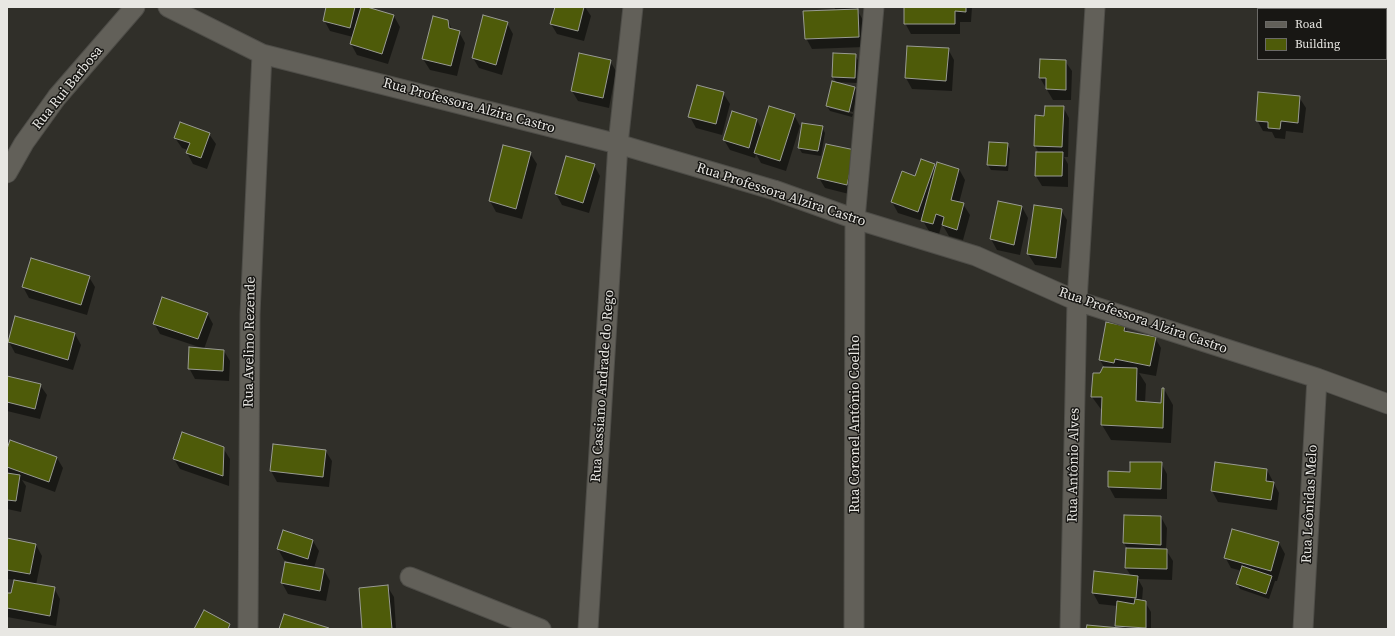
<!DOCTYPE html>
<meta charset="utf-8">
<style>
body{margin:0}
#map{position:relative;width:1395px;height:636px;overflow:hidden;background:#302f29;font-family:"Source Serif 4",serif}
canvas{display:block}
.frame{position:absolute;inset:0;border:8px solid #e8e7e3;pointer-events:none}
.legend{position:absolute;left:1257px;top:8px;width:130px;height:52px;box-sizing:border-box;background:#181714;border:1px solid #6b6a67;margin:0;padding:5px 7px;list-style:none;font-size:12px;color:#e8e7e3}
.legend li{display:flex;align-items:center;gap:8px;height:20px}
.legend b{width:20px;border:1px solid #6b6a67}
</style>
<div id="map">
<canvas width="1395" height="636"></canvas>
<div class="frame"></div>
<ul class="legend">
<li><b style="height:5px;background:#626059"></b>Road</li>
<li><b style="height:11px;background:#4e5b09"></b>Building</li>
</ul>
</div>
<script>
const c = document.querySelector('canvas').getContext('2d');
c.lineJoin = 'round';
function fill(path, color) {
  c.fillStyle = color;
  c.fill(path, 'evenodd');
}
function poly(rows) {
  const path = new Path2D();
  for (const r of rows) {
    path.moveTo(r[0], r[1]);
    for (let i = 2; i < r.length; i += 2) path.lineTo(r[i], r[i + 1]);
  }
  return path;
}
function stroke(path, color, width, dash) {
  c.strokeStyle = color;
  c.lineWidth = width;
  c.lineCap = dash ? 'butt' : 'round';
  c.setLineDash(dash || []);
  c.stroke(path);
}
function write(font, color, halo, rows, align = 'center') {
  c.font = font + ' "Source Serif 4",serif';
  c.lineWidth = 3;
  c.setLineDash([]);
  c.textBaseline = 'middle';
  c.strokeStyle = halo;
  c.fillStyle = color;
  for (const [text, x, y, turn = 0] of rows) {
    c.save();
    c.translate(x, y);
    c.rotate((+turn || 0) * Math.PI / 180);
    c.textAlign = isNaN(turn) ? turn : align;
    if (halo) c.strokeText(text, 0, 0);
    c.fillText(text, 0, 0);
    c.restore();
  }
}
fill(poly([
 [327,7,360,7,361,9,364,7,394,16,400,27,388,64,357,55,351,44,353,37,330,31,324,20],
 [556,7,585,7,591,16,584,41,557,34,551,24],
 [834,7,861,7,856,8,863,20,864,47,812,49,806,38,836,11],
 [905,7,972,7,971,22,960,22,960,34,911,34,905,23],
 [448,21,453,31,459,32,465,43,457,76,430,70,423,59],
 [507,23,513,34,502,75,479,68,473,58],
 [908,47,948,49,954,60,952,91,912,89,906,78],
 [855,55,858,60,857,83,836,82,833,77],
 [610,61,616,71,609,108,578,101,572,91],
 [1065,61,1072,71,1071,100,1053,100,1040,78],
 [833,83,855,88,858,93,853,112,829,106,829,108,853,114,852,117,830,111,827,106],
 [723,93,730,104,722,135,696,128,690,117],
 [1299,97,1306,108,1303,133,1286,131,1285,139,1275,138,1272,132,1263,131,1257,120],
 [1063,107,1069,118,1068,157,1064,157,1068,164,1068,187,1042,186,1036,176,1039,153,1035,146,1045,117],
 [733,113,757,120,762,130,794,115,800,126,786,171,761,163,756,154,755,158,730,150,724,140],
 [822,127,825,133,821,156,802,153,799,148],
 [209,134,216,144,207,169,193,164,187,153,188,150,182,148,175,138],
 [1007,144,1010,149,1008,171,991,170,988,165],
 [530,153,537,164,522,219,496,212,490,201],
 [567,157,594,165,600,176,589,213,562,205,556,194],
 [860,162,853,195,825,188,819,178],
 [934,164,937,168,959,169,965,180,959,203,963,204,970,215,963,240,949,236,942,224,939,234,929,231,923,221,898,213,892,202,916,177],
 [1022,207,1028,218,1020,255,997,250,991,239],
 [1061,210,1067,220,1061,268,1035,265,1028,254],
 [89,277,95,287,87,315,29,298,23,287],
 [207,313,213,324,204,349,224,351,230,361,229,381,195,379,189,368,202,348,160,334,154,323],
 [16,318,75,334,81,345,73,370,15,353,9,342],
 [1125,327,1128,333,1155,338,1161,348,1156,376,1139,373,1146,384,1145,403,1162,404,1164,389,1173,405,1171,443,1111,440,1102,425,1103,412,1092,397,1104,367,1100,360],
 [7,377,40,385,47,395,40,419,7,411],
 [223,448,230,459,229,486,180,469,174,459],
 [325,450,332,461,329,487,277,482,271,471],
 [7,452,57,458,63,468,55,492,22,480,26,486,21,512,7,509],
 [1161,463,1167,474,1167,499,1115,498,1109,487,1109,472,1131,473],
 [1267,470,1279,493,1277,510,1218,502,1212,491],
 [1161,517,1167,528,1166,550,1173,561,1172,580,1138,579,1143,588,1142,601,1145,602,1151,612,1151,629,1087,629,1117,629,1116,626,1117,606,1099,604,1093,593,1095,572,1131,576,1126,568,1127,548,1124,543],
 [1233,530,1279,543,1285,554,1277,581,1275,581,1269,599,1240,589,1237,584,1242,571,1231,568,1225,557],
 [7,539,36,545,42,556,36,585,54,588,60,599,56,626,7,617,7,594,12,595,15,580,7,579],
 [313,541,319,551,314,568,324,570,330,581,326,601,288,594,282,583,286,563,296,564,284,560,278,549],
 [387,586,394,597,396,629,363,629]
]), '#0007');
const building = poly([
 [326,7,355,7,350,28,323,21,326,7],
 [361,7,367,7,394,15,382,54,350,44,361,7],
 [555,7,584,7,578,31,550,24,555,7],
 [904,7,966,7,966,12,955,11,955,24,904,24,904,7],
 [858,9,859,37,805,39,803,11,858,9],
 [483,15,508,22,496,65,472,58,483,15],
 [433,16,448,20,449,28,460,31,451,66,422,59,433,16],
 [907,46,949,48,946,81,905,78,907,46],
 [579,53,611,60,603,98,571,91,579,53],
 [833,53,856,54,855,78,832,77,833,53],
 [1040,59,1066,60,1066,90,1046,89,1046,78,1039,78,1040,59],
 [832,81,855,87,849,112,826,106,832,81],
 [697,85,724,92,716,124,688,117,697,85],
 [1258,92,1300,96,1298,123,1281,121,1280,129,1268,128,1268,122,1256,121,1258,92],
 [769,106,795,114,780,161,754,153,769,106],
 [1045,106,1064,106,1062,147,1034,146,1035,115,1044,116,1045,106],
 [732,111,757,119,749,148,723,140,732,111],
 [180,122,210,133,201,158,186,153,190,143,174,138,180,122],
 [802,123,823,126,818,151,798,148,802,123],
 [989,142,1008,143,1006,166,987,165,989,142],
 [826,144,855,150,847,185,817,178,826,144],
 [503,145,531,152,516,209,489,201,503,145],
 [1036,152,1063,152,1062,176,1035,176,1036,152],
 [566,156,595,164,583,203,555,194,566,156],
 [921,159,935,164,918,212,891,202,902,171,915,176,921,159],
 [937,162,959,169,951,200,964,203,957,230,942,225,944,217,936,214,933,224,921,221,937,162],
 [998,201,1022,206,1014,245,990,239,998,201],
 [1034,205,1062,209,1056,258,1027,254,1034,205],
 [31,258,90,276,81,305,22,287,31,258],
 [162,297,208,313,198,339,153,324,162,297],
 [15,316,75,333,68,360,8,342,15,316],
 [1106,322,1125,326,1124,331,1156,337,1150,366,1115,359,1114,363,1099,360,1106,322],
 [189,347,224,350,223,371,188,369,189,347],
 [1103,367,1137,368,1136,401,1161,403,1162,388,1164,388,1163,428,1101,425,1102,397,1091,397,1093,373,1100,373,1103,367],
 [7,376,41,384,35,409,7,402,7,376],
 [182,432,224,447,223,476,173,459,182,432],
 [10,440,57,457,49,482,7,467,7,449,10,440],
 [273,444,326,450,323,477,270,471,273,444],
 [1130,462,1162,462,1161,489,1108,487,1108,471,1130,472,1130,462],
 [1215,462,1267,469,1266,481,1274,482,1271,500,1211,491,1215,462],
 [7,473,20,475,16,501,7,500,7,473],
 [1124,515,1161,516,1161,545,1123,543,1124,515],
 [1232,529,1279,542,1271,571,1224,558,1232,529],
 [283,530,313,540,308,559,277,549,283,530],
 [7,538,36,544,30,574,7,570,7,538],
 [1126,548,1167,549,1167,569,1125,568,1126,548],
 [285,562,324,569,320,591,281,583,285,562],
 [1242,566,1272,576,1266,594,1236,584,1242,566],
 [1094,571,1138,576,1136,598,1092,593,1094,571],
 [14,580,55,587,50,616,7,608,7,593,11,593,14,580],
 [388,585,392,629,362,629,359,588,388,585],
 [1135,599,1146,601,1146,628,1115,626,1117,601,1134,604,1135,599],
 [204,610,230,624,228,629,194,629,204,610],
 [284,614,329,628,328,629,279,629,284,614],
 [1087,625,1131,629,1132,629,1086,629,1087,625]
]);
fill(building, '#4e5b09');
stroke(building, '#999b93', 1);
const minor = poly([
 [168,7,262,54,618,144,774,190,855,219,976,256,1077,301,1317,378,1388,404],
 [7,173,24,143,57,97,135,7],
 [410,577,541,629],
 [248,629,250,314,262,54],
 [588,629,618,144,633,7],
 [854,629,855,219,874,7],
 [1070,629,1077,301,1095,7],
 [1303,629,1317,378]
]);
stroke(minor, '#4e4d48', 21);
stroke(minor, '#626059', 19);
write('14px', '#e8e7e3', '#181714', [
 ["Rua Rui Barbosa",68,88,-51],
 ["Rua Professora Alzira Castro",469,106,15],
 ["Rua Professora Alzira Castro",781,195,18],
 ["Rua Professora Alzira Castro",1143,321,19],
 ["Rua Avelino Rezende",250,342,-89],
 ["Rua Cassiano Andrade do Rego",603,386,-86],
 ["Rua Coronel Antônio Coelho",855,424,-90],
 ["Rua Antônio Alves",1074,465,-89],
 ["Rua Leônidas Melo",1310,504,-87]
]);
</script>
